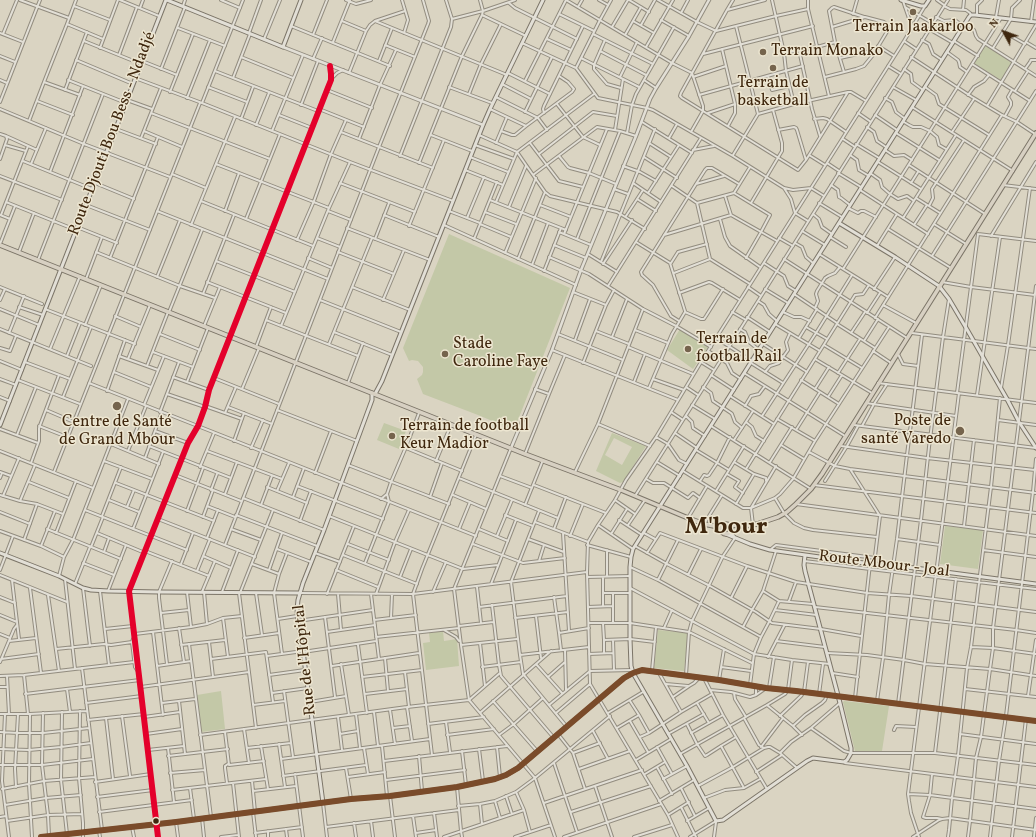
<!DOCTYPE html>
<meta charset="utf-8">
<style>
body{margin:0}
#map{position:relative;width:1036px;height:837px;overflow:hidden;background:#dad4c2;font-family:Vollkorn,serif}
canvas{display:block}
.north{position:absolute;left:984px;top:12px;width:40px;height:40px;-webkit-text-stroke:3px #ede6d1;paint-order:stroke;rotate:311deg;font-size:11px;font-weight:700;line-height:16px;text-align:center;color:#3f270e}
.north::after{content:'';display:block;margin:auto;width:14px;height:18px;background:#3f270e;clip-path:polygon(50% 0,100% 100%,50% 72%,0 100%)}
</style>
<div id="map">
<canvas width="1036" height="837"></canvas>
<div class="north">N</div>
</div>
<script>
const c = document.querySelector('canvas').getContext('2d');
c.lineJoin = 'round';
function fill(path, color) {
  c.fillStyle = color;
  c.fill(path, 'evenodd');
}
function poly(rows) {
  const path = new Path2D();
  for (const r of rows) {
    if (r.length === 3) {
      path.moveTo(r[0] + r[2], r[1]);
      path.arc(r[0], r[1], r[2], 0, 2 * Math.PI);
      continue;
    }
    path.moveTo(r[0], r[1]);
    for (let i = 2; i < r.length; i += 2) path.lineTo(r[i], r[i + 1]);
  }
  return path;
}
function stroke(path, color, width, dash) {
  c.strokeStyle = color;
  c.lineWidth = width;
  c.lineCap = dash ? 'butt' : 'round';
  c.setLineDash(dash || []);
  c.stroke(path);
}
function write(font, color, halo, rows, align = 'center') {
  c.font = font + ' Vollkorn,serif';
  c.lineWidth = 3;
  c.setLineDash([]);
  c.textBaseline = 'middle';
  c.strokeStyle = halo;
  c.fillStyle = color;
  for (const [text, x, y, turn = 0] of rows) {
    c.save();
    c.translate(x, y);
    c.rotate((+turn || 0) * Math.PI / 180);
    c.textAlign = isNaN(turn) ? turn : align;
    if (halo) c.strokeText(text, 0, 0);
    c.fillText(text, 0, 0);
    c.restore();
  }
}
fill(poly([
 [985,45,1012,63,1001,80,974,63],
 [449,234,570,288,514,430,478,415,423,394,417,379,422,375,423,372,423,367,418,361,412,360,409,361,403,348],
 [680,329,708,347,693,369,667,350],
 [384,423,406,431,399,449,377,440],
 [612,433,646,446,623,482,620,483,596,471],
 [614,438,632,447,622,465,605,455],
 [945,526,983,530,978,569,940,564],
 [658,630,688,633,684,671,654,668],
 [443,631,444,641,457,639,459,666,426,670,423,643,430,642,429,633],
 [221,691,225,729,201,732,197,695],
 [844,701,889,706,882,751,855,751,843,702]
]), '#c3c8a7');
const minor = poly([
 [20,0,69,18],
 [120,0,159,16],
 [221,0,240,8],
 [346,0,356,4,371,0],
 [402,0,408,20,404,33],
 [566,0,672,63,692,73,703,106,703,111,691,132],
 [599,0,608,5],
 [629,0,649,12],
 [658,0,697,22,716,31,776,16,808,9],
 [765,0,727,10,681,93,680,96,682,98,798,170,806,160,848,92],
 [772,0,784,53,786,71,794,104],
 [808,0,808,9,829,96],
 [937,0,944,5],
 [903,1,912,27],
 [509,3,515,8,577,39],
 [74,6,110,20],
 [183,6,185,0],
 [944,6,950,9,966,10,970,13,971,15],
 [578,7,582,0],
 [905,7,932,23],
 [140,8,143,0],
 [727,10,733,0],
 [963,10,964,0],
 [681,13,688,0],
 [559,14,594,31],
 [853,14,857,0],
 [482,15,526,36],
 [977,15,977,5,982,0],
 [936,17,944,21,955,20,963,26],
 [996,17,999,0],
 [452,19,483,11,515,0],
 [661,20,689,36],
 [342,21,366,31],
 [375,21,507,75],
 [633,21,654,33],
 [1031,22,1034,0],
 [965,23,974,30,976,36,978,39,1036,76],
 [67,24,103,39],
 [641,25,655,0],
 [291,26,390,66],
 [736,26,758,114],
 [612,27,628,0],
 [178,28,225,46],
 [929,29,953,43],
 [1004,32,1025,44],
 [0,33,23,42],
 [249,33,261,0],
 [3,34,17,0],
 [593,34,653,64],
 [313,35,327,0],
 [625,35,641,7],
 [264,39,280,0],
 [547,39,571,50],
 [605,40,594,65,594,69,607,84,621,88],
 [922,40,929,44,933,54,942,60],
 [84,41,141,64],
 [904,41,916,49],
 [954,41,978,56],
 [333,42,350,0],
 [1026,42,1036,48],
 [522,43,576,68,598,98,647,108,653,110,733,156,784,188,793,190,811,188,824,196],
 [385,45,415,57],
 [878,46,894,56],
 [646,47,673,0],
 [100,48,118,0],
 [993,48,1011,19,1012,8,1020,0],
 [722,49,735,104,735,113,728,126],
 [799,50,812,109,820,136],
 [600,51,646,75],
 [947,52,958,60,959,62,960,67,967,72],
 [784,53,817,47,835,42],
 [703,54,813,26],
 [119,55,137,7],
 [0,56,15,62],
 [241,57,293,78],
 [911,57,972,97,1002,115,1017,122,1035,134],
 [581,58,639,87],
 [840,58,875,50],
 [313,59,322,38],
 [76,60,133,84],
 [142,61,177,75],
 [379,61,392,28],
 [972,64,1030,101],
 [888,66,901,74],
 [576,68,600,20,611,0],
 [161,69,185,7],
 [904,69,911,74,912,82,923,90],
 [1025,69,1030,62,1031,60,1036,60],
 [215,71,318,111],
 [844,72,835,42,829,11,832,8,834,7,864,17],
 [349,73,366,31,370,25,375,21,405,11],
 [508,73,550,94],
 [768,76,772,90,789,86],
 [620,77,637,42],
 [693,77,726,66],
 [825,77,856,69,864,66,873,55,888,30,889,27,888,25,884,22,865,17,832,27],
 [135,78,202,103,350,162,453,201],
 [233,78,250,34],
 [331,79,337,73,343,70],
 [0,80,7,83],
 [68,80,126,103],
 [644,80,656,88],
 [525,81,566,0],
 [44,82,80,95],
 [502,84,531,99],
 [208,87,247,102],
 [449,87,492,103],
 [893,87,916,100],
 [925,87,936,95,939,104,989,135],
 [65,90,87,32],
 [327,90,372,108],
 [1015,91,1028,71],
 [170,92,193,34],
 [469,94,481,64,501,24],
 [699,95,803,66],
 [968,95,974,87,984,81,989,75],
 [496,97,538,118,547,130],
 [187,98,210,40],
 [885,98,892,102,896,112,904,118],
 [127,100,152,109],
 [37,101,73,115],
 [0,102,40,0],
 [202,103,243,0],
 [557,104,583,137,600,145],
 [301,105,318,61],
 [987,106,1036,25],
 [912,107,1013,171],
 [0,109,84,144,170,177],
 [319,109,364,127],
 [490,109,526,126],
 [525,112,552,57],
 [151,113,270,159],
 [544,113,543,109,544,106,583,26],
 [708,113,735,104],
 [858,113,871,122],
 [279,115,312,128],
 [875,115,897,130],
 [1005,116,1011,105,1011,102,1008,97,1012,90],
 [241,119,253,87],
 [814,119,823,118,827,119,846,132],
 [29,121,44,82,67,24,76,0],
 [642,122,692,153],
 [904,122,909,125,913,127,921,127,930,131,937,137,939,145,946,149],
 [256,125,269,93],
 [867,127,874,132,877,141,886,147],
 [116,129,156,144],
 [615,130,623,79],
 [778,130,794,127,796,128,797,130,806,160],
 [144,131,182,147],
 [272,131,303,55],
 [501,131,512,135,515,135,526,126,572,92,574,89,568,82,559,76],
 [341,132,433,168],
 [952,132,974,99],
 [627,133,632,105,636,94,674,27],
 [896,133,939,160],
 [0,134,6,136,7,139,0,159],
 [431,135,472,151],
 [479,135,517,152,526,165,545,192,550,196,617,212,645,229],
 [6,136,37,150],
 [141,138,161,88],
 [669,138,677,124],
 [359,139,380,85,396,50],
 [843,139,855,147],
 [496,143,507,117],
 [530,143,559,181,583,187],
 [649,143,671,157],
 [856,144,879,158],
 [5,145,26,151],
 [475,145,514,159],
 [693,150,714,146],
 [885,150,894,156,904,155,912,160],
 [539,154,593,112,617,116],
 [733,155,758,114,794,104,848,92,851,92,866,101],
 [809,155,825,165],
 [850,155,857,160,859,170,869,176],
 [400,156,451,27,452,19,446,0],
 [559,156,568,167,570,168,589,173,616,184],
 [470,157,508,172],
 [644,157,677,178],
 [23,161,92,189],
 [878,162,921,189],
 [419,163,462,56,482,15,483,11,480,0],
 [827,163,839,171],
 [31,164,46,128],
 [216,164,329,208],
 [909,165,985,214],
 [623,166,640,172,656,181],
 [465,170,503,185],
 [50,172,83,86],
 [838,173,861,187],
 [870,173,880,180,882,187,890,194,898,199,907,196,914,201],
 [172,174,206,188],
 [533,175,597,127,620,131,636,136],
 [0,176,62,200],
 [95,183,134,199],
 [340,183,415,212],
 [633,183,661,202],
 [911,183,918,172],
 [696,184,705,170,707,168,712,168,739,184],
 [831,185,838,190,839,197,841,198,850,205],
 [1003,185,1036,189],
 [672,186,697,203,710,259],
 [784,188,791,199,795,213,808,221],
 [614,189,628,194],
 [860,190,928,234],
 [648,193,679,145],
 [734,193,770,215,761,232,746,258],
 [725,196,731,215],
 [916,198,940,213],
 [637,199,656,211],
 [490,200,566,230],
 [201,201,313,246],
 [6,202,76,230],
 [496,202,517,152,594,94],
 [697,203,734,193,750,167],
 [751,203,782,151,782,143,773,110],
 [819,203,842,217],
 [86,205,150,230],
 [540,205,571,217],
 [929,206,933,198,932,189,964,140],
 [509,207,526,166],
 [848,208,858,213,861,211,864,211,876,217],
 [157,211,328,279],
 [225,211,239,173],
 [328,211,351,220],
 [449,211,480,223],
 [485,212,516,224],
 [813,214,819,219,822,227,832,234],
 [0,215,10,219],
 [1,215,28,146],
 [384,215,439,237],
 [626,216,643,190],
 [467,218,484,177],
 [903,218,956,135],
 [246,219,280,134],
 [720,219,725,237,730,246,760,267],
 [480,224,511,237],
 [934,224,966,244],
 [191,225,235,117],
 [444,225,576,285],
 [914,225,927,205],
 [409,226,444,140],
 [77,227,117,243],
 [347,228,430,260],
 [888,229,951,268],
 [802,231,825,245],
 [559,232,591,245],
 [564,234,607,129],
 [978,234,1036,241],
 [664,235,731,215,777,241],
 [991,236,1036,162],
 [830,237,846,247],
 [317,238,340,247],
 [779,238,793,246],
 [375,239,389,203],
 [474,239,497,182],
 [577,239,620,131],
 [297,240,314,201,331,154,346,120],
 [636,242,670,263,685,311],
 [795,243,802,247,806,257,813,263],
 [0,244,15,206],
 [554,245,586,258],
 [877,246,897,214],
 [19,252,34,213],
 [96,252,180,286,215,298],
 [338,252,394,274],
 [505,253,536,178],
 [588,254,617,272],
 [819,254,888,297],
 [932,256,1036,91],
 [549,257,589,274,643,309,676,326,711,347],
 [110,258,158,137],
 [308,258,332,268],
 [518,259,545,192],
 [784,259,907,338],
 [38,260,103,94],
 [216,261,295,292],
 [601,262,655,129],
 [671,263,678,252,707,244],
 [764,263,784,276,788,286,796,291],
 [603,264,632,220],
 [532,265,548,223],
 [843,269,1001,18],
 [544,271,561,228],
 [674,273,710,259,750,284],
 [157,277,180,220],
 [86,279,102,237],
 [207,282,286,313],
 [942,282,971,287,1035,295],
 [608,286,701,138],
 [0,287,42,304],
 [352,287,410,310],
 [748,287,761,296],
 [765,289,788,303],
 [874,289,895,257],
 [573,292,606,305],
 [679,293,709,282,712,283,740,300],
 [203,294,234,215],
 [794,294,837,323],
 [0,300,5,289],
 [320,300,401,332],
 [383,300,404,250],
 [758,301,764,305,769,314,777,321],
 [883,305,916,323],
 [19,307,43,315],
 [815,308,818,301,816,294,817,291,825,278,828,276,835,273,840,267],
 [0,309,39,325],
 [45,309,135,344],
 [169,312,202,230],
 [732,312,746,320],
 [783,312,794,317,801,317,810,321],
 [867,313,880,293],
 [115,316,141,327],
 [747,317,770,332],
 [875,318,1002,115],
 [266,320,358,356],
 [679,321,671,316,653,285,642,275,641,272,696,184,724,176],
 [775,324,820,351],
 [837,324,875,348],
 [85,325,101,285],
 [204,326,220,287],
 [281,326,329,208,350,162],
 [806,327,827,339],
 [0,329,91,366],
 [740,329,745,332,749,342,759,350],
 [635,330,668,343],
 [596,331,629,344],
 [334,332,392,355],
 [9,333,24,296],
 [851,333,865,312],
 [912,333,1036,349],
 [160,334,200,350],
 [558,334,623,360],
 [612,337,627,299],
 [716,338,752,361],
 [799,338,817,309],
 [575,340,590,299],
 [864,341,878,319],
 [329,344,372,238],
 [763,344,807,372],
 [824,345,862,368],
 [256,347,271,307],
 [628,347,693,374],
 [0,348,10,351,16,336],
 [50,349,80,276],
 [552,350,678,400],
 [708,351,727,363,732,373,741,379],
 [873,351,891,363],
 [153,352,193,367],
 [898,354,903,364,918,366],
 [67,356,80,323],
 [119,356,158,370],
 [128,359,150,305],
 [815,359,872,393],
 [0,361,22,370],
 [25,362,70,379],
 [701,362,714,370],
 [583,363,606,305,614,290],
 [751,363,783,383],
 [147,366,168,312],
 [114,372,151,387],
 [765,372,770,366,779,363,783,357,788,350,786,342,790,333],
 [744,373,845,436],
 [838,373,860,339],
 [711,375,734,390],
 [173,377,209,390],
 [214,378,279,404],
 [0,379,16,385],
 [653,379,684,390],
 [18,380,80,404],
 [801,380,839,404],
 [187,382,208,328],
 [634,382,645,354],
 [89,383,476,536],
 [348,383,363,343],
 [878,383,1036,403],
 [686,387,698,395],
 [703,387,711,393,713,401,731,413,732,414,735,422,742,428],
 [649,388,672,334,685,312,701,319,704,319,706,316,723,289],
 [1001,388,1008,345,1030,188],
 [242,389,259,348],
 [535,389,549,394],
 [815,389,829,367],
 [107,391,125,340],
 [957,393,978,234],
 [167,394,205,407],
 [977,395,1000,237],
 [730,396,774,424],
 [0,397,10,401],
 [63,397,91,327],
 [828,397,842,375],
 [866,403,956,416],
 [144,405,164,356],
 [692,405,715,419],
 [205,406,242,419],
 [745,406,751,396,759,394,765,386],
 [228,407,272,424],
 [46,410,74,422],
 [277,410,357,441],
 [160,412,179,362],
 [671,412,683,420],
 [225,413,236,387],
 [686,416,692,422,693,428,705,436],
 [762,416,816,333,852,275],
 [777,419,815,441],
 [998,420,1036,425],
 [746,422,752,427,756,436,764,441],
 [598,424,650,446],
 [854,425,1036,448],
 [39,426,67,437],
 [711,426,811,489],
 [862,426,874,404,887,384],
 [0,429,38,443],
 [796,430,820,392],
 [155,431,188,443],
 [675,433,697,448],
 [17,435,36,387],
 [656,437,668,444,679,460,687,464],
 [734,440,753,411],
 [234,441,244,413],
 [111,444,159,464],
 [781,445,804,459],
 [149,446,231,478],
 [841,446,927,458,1035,470],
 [251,448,263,420],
 [406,448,462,471],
 [511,448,454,589,461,645,469,700,535,778,555,837],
 [696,450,729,470],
 [0,451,93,488],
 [128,451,146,406],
 [207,451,282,479],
 [809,452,835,466,850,469,1036,493],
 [525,454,549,394,565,355],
 [145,458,162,412],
 [104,461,152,479],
 [436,461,451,425],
 [657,462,680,476],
 [734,462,754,474,766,478,766,481],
 [770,462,792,427],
 [31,463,39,441,39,428,59,375],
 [348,465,449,504],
 [200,467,214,433],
 [746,469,855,295,863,294,869,285],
 [850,469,880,516,874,564],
 [683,471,743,508,751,508,775,498,780,494,793,479,815,441,889,327],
 [0,472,11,476],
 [54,472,200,103],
 [575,472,598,424,643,309],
 [315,473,331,431],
 [727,474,739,481,735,487,743,493],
 [175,475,241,501],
 [500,476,532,488],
 [0,478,2,473],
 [459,478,558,518],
 [646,479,653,483,664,483,688,498,693,493,700,498],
 [700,481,704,475,707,476,709,475,717,463,730,437],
 [825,481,847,446,858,426],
 [29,482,69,498],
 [116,483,214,521],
 [534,485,606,513],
 [814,485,1036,513],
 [297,486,383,519],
 [267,487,307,503],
 [211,490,217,474],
 [277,491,289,463],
 [716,491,744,446],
 [225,494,237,462],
 [0,495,20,501,37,504,63,514],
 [453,495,486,509],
 [3,496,19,458],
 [635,496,948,0],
 [293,497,304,468],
 [430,497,442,463],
 [243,498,324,530],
 [775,498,784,513,794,523,804,528,813,530,877,537],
 [381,499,387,494,391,482,406,447,419,413],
 [109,500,139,512],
 [615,500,635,514],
 [20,501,35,465],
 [736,504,754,474],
 [796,504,1036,536],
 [261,505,272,476],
 [525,505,543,460],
 [207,506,235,517],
 [127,507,134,490],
 [85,510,187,550],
 [187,511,203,468],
 [539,511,511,582,520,655,523,674,567,727],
 [0,512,30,524],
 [236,515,317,546],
 [505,515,533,526],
 [102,516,121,467],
 [329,516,463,569,498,565],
 [203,517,213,490],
 [688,518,707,486],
 [158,519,255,557],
 [619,520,642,535],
 [300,521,311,491],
 [535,522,588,542],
 [704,524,722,495],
 [598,525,633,549],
 [628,525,645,500],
 [753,525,751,508,776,466],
 [964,526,974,440],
 [47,529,121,559],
 [133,529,163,452],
 [231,529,261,540],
 [459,529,470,502],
 [479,529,508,541],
 [554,529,566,497],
 [0,531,41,546,64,557],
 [56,533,76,481],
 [97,533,145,553],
 [563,533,569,631],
 [644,533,655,539],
 [611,534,627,509],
 [497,536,512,500],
 [570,536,583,504],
 [207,538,218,510],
 [528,539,564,552],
 [897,539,940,545],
 [24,540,37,504],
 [348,544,389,560],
 [473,544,523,563,565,558],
 [225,545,379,147,428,24,429,21,423,0],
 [587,545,631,557],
 [41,546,55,511],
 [635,546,667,564,710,586,756,612,772,623,821,629,861,636],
 [91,547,103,517],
 [277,549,311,562],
 [607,550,607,576],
 [770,550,776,545,875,558],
 [983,550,1036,557],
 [145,551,209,576],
 [104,552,109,538],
 [315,553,340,562],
 [647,553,660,533,747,566,796,582,867,593,911,596,1036,612],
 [343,555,417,584],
 [203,556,231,568],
 [539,561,544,545],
 [804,561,1036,589],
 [83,563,114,575],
 [365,563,389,502,387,494],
 [181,564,193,533],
 [252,564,279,574],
 [630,567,658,580,761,637],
 [0,570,13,536],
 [269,570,282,533],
 [336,570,378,587],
 [197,571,210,539],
 [0,575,67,602],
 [688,575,701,549],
 [59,576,64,557,73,540,128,399],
 [400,577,411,549],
 [587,577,630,576],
 [603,577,603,606],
 [65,579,75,669],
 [12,580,19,639],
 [658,580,678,540],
 [75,584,90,547],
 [491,584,516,520],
 [477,587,481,623],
 [30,588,41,673],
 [83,588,90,646],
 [630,588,754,654,792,660,830,664],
 [100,591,109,665],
 [108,591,126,545],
 [763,591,779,601,813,604],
 [187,592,191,627],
 [202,592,215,561],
 [204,592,207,624],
 [222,592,238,550],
 [433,592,446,562],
 [239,593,256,728],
 [240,593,273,510],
 [256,593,262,635],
 [300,593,413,594,587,572],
 [603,593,630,593],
 [327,594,354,526],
 [338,594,341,630],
 [371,594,379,659],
 [376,594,395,542,409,510],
 [48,595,59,671],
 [0,597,15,603],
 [554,597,559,633],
 [731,598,747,566],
 [789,601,796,582],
 [492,605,499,665,501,676,554,738],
 [479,607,567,596],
 [588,607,613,606],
 [815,607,1016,630,1036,633],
 [775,610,817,615],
 [161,613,189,610],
 [0,615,17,622],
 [536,616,541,658],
 [325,617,335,697],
 [223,618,228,657],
 [391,618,392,594],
 [515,618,568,612],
 [278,619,297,616],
 [374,620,416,615],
 [298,621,373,610],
 [589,623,630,623,689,632,752,663],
 [603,623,604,640],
 [613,623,613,593],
 [459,626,493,622],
 [743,627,752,610,763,591,776,551],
 [179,628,184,662],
 [664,628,672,610],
 [105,629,133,626],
 [444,630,456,637,459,641],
 [153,632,163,715],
 [327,632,375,625],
 [0,634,10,638],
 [135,634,191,627,207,624,223,618,242,616],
 [135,636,133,639,132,642,135,667,139,673],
 [376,637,459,628],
 [244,638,279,633],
 [613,640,614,670],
 [9,641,36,638],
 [776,641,825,647],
 [209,642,213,677],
 [480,643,485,686],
 [189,644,211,817],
 [181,645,225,640],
 [358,645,367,713],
 [461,645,517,639],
 [971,647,993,648,1036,654],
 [56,649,104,644,111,645,132,642],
 [561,650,559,633,589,628],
 [565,650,566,690],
 [303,652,376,641],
 [604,653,604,640,630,639,655,642],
 [827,653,867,655,904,660,925,664,990,669,1036,676],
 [282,654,274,593,279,574,287,553],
 [589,654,613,653],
 [520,655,589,647],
 [267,656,303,651],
 [768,657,784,626],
 [385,658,388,691],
 [1,659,39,654],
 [211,659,266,652,273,702],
 [0,662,14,629,17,625],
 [167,664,159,598,159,592,172,561],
 [341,664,349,715],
 [536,664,562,693],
 [157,666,191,661],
 [332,666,419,653],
 [482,667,521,662],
 [721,667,751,671],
 [82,668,102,830],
 [652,671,656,627],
 [405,672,409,707],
 [659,673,681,712],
 [832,673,858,677],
 [24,675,28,714],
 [269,675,305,670],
 [686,675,689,632,692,621,723,556,735,538],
 [0,676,24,675,134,662],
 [7,676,9,714],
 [362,677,422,670],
 [548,677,565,662],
 [704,678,723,715,767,789],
 [719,680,724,649],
 [666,684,688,686],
 [750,685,754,654,761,637,769,622,779,601],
 [0,687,7,687],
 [141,687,249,672],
 [769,688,774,657],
 [67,689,70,712],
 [965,689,1036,697],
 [710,690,731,692,750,697,756,695,766,688],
 [284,691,293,757],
 [272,693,308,688],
 [734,693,735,699,746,717],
 [25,694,140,680],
 [365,694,407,689],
 [819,694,823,664],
 [756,695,756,687],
 [1028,696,1036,640],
 [673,697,689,686,694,683,699,678],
 [855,698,870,564],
 [179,701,185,754],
 [493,701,537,751],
 [630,701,639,715],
 [877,701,883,658,889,595,897,539,907,455,922,335],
 [310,702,346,696],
 [86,703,142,696],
 [162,703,195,699],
 [697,703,709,723],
 [898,704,921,520,929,447,943,337,949,299],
 [253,705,285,701],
 [549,705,590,671,632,670],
 [767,705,793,726,802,735],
 [407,707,412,741],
 [390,710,395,744],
 [80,711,79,778,83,823,83,837],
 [62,712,61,780,67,834],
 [374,712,378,746],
 [481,712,551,651],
 [43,713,42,765,48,815,49,836],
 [556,713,590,684],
 [608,713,643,692],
 [0,714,30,714,87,711],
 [5,714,2,781,9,837],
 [30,714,29,784,32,837],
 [356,714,360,748],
 [122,716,130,776],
 [780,716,801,696,804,692,808,662],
 [144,717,180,712],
 [338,717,342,750],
 [106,718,113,779],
 [744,718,759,745,764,748],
 [88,720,144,714],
 [630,721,648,752],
 [446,722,450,752],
 [428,724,484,717],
 [687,724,697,744,705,756,707,755,721,746,736,737],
 [793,726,805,715,822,703,825,700,827,695],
 [393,728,410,726],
 [617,728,639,715,649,733],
 [811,728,844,751,851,753,935,753,1036,765],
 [244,729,249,763],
 [894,730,896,726,916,727],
 [593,731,608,759],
 [0,732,18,733,43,733,89,728],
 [225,732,229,765,264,761],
 [691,733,723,715],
 [146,734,182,729],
 [340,734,358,731],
 [558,734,573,753,585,789],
 [668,734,704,714],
 [960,734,1036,744],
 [200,735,407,707,469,700,500,673],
 [447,735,494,729],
 [499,735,514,724,543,698],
 [640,737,649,733,681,712,712,694],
 [279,744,285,787],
 [261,746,268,789],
 [382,746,387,796],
 [721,746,744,788],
 [497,747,500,777],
 [657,747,672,774],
 [761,747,783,718],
 [168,748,174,802],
 [247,748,291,743],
 [364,748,368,774],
 [0,749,29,750,61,747,91,743],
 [479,749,483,781],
 [148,750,184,746],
 [462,751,466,785],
 [573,753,600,743],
 [780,753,791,742,811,728,840,703],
 [935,753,956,579],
 [680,754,767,705,785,694,788,690,792,660],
 [432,755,413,594,422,569,476,435],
 [168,756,228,749],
 [419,756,422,791],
 [281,759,430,739],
 [636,760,671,739],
 [384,761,507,746],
 [554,763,577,832],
 [845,763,1036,787],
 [0,765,42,765,93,759],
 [657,767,672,794],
 [346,768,351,799],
 [579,769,630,751],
 [756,772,782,755],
 [170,773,205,770],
 [295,774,303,837],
 [645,774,665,762],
 [932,774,930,795,923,817,926,818,937,818,942,819],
 [283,776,366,765],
 [348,777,385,772],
 [663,779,687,766],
 [386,780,465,770],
 [252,781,255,812],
 [95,782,151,774],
 [227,783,225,768,225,766,228,764],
 [233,783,239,837],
 [595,786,612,837],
 [698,786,733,767,764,748,768,747,770,747,780,753,797,768],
 [16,787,15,769,18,714],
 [457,787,461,831,462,837],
 [190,788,194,819],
 [681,788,695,816],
 [2,789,44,781,95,777],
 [172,790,266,779],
 [253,791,296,786],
 [516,792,524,810,530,832],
 [908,794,930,795,1036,809],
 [390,796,395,837],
 [506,796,512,814],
 [97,797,153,790],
 [704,798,725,790,744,788,760,779],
 [495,801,500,818],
 [659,801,694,780],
 [323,803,327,837],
 [544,803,642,770],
 [480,804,482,824],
 [5,805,46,798,81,795],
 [458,806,480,804,495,801,516,792,535,778,610,716],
 [681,807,696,837],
 [99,812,192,800],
 [253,812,256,837],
 [571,812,651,786],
 [434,813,437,837],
 [668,815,689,802],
 [413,816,416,837],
 [0,817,6,816],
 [202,818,204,837],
 [7,821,48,815,82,814],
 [371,821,373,837],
 [687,821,709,808],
 [176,822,178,837],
 [354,823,356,837],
 [132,827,134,837],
 [326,827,459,810],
 [286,829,287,837],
 [99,831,100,837],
 [268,831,268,837],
 [255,833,302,827],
 [416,833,436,830],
 [158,837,129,591,188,443,198,426,205,407,209,390,327,90,331,80,331,74,330,66],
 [221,837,238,835],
 [444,837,524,810],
 [515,837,551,825],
 [564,837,661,804],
 [634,837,672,825],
 [678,837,668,815,590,684,587,572,588,542,598,525,615,500,626,480,656,437,701,362,904,41,925,6],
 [690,837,716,821],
 [714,837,716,822],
 [913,837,939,820,942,819,950,818,1036,830],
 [919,837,911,813,909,801,908,794,959,393],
 [948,837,949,830,952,798,958,756,967,668,971,647,991,487,1000,398],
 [968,837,970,821,976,758,981,737,990,669,993,648,993,628,1036,286],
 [990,837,999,761,1006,716,1033,492,1036,459],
 [1012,837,1026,719],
 [1034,837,1036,818]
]);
const tertiary = poly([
 [283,47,483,125],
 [511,448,552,350,581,270,636,136,650,99,656,88,689,36,709,0]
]);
const secondary = poly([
 [167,0,283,47,301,0],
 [901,0,921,6,925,6,929,0],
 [839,223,895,257,939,286,949,299,965,326,1007,399,1019,422,1036,448],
 [375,394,382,381,483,125,490,109,543,0],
 [0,425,166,0],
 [730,532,734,537],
 [726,534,750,544,770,550,855,562,915,568,1036,584],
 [0,553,59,576,83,588,91,590,108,591,159,592,299,593],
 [805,555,804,565,805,571,840,703,851,748,851,753,847,760,844,762,813,758,807,761,723,820,716,821,687,766,633,673,631,666,630,639,630,567,631,557,633,549,969,17,971,15,975,15,1036,22],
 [323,803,303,651,298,621,297,609,298,600,303,583,324,530,372,400,372,393],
 [41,837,176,822,351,799,390,796,457,787,495,779,506,775,518,768,624,678,633,673,642,670,719,680,766,688,796,691,1036,721]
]);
const trunk = poly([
 [0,245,525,454,621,490,688,518,704,524,714,526,723,525],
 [726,529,5],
 [729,525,745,526,757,524,778,517,787,512,796,504,811,489,822,474,1036,133]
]);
stroke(minor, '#928c7f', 4);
stroke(tertiary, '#928c7f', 4.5);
stroke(secondary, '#7c7568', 5);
stroke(trunk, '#7c7568', 5.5);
stroke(minor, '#e2dfd6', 2);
stroke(tertiary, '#e2dfd6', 2.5);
stroke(secondary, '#e2dfd6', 3);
stroke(trunk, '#d7d0c2', 3.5);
stroke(poly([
 [41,837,176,822,351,799,390,796,457,787,495,779,506,775,518,768,624,678,633,673,642,670,719,680,766,688,796,691,1036,721]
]), '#7a4b2a', 6);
stroke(poly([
 [158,837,129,591,188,443,198,426,205,407,209,390,327,90,331,80,331,74,330,66]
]), '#e4002b', 6);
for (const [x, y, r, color] of [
 [913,12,4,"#75644d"],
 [763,52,4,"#75644d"],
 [773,68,4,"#75644d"],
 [688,349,4,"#75644d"],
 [445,354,4,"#75644d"],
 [117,406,5,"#75644d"],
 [960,431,5,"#75644d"],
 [392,436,4,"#75644d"],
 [156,821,3.5,"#3f270e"]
]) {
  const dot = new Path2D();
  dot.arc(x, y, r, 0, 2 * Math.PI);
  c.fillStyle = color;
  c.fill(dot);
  stroke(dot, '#ede6d1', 1.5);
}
write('16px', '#3f270e', '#ede6d1', [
 ["Terrain Jaakarloo",913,28,"center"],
 ["Terrain Monako",771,52],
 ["Terrain de",773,84,"center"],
 ["basketball",773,102,"center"],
 ["Terrain de",696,340],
 ["football Rail",696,358],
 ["Stade",453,345],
 ["Caroline Faye",453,363],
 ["Poste de",951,422,"right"],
 ["santé Varedo",951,440,"right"],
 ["Centre de Santé",117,423,"center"],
 ["de Grand Mbour",117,441,"center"],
 ["Terrain de football",400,427],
 ["Keur Madior",400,445]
], 'left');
write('16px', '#3f270e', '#ede6d1', [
 ["Route Djouti Bou Bess - Ndadjé",113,134,-69],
 ["Route Mbour - Joal",884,565,7],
 ["Rue de l'Hôpital",306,660,-96]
]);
write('bold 24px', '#3f270e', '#ede6d1', [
 ["M'bour",726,529]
]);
</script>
